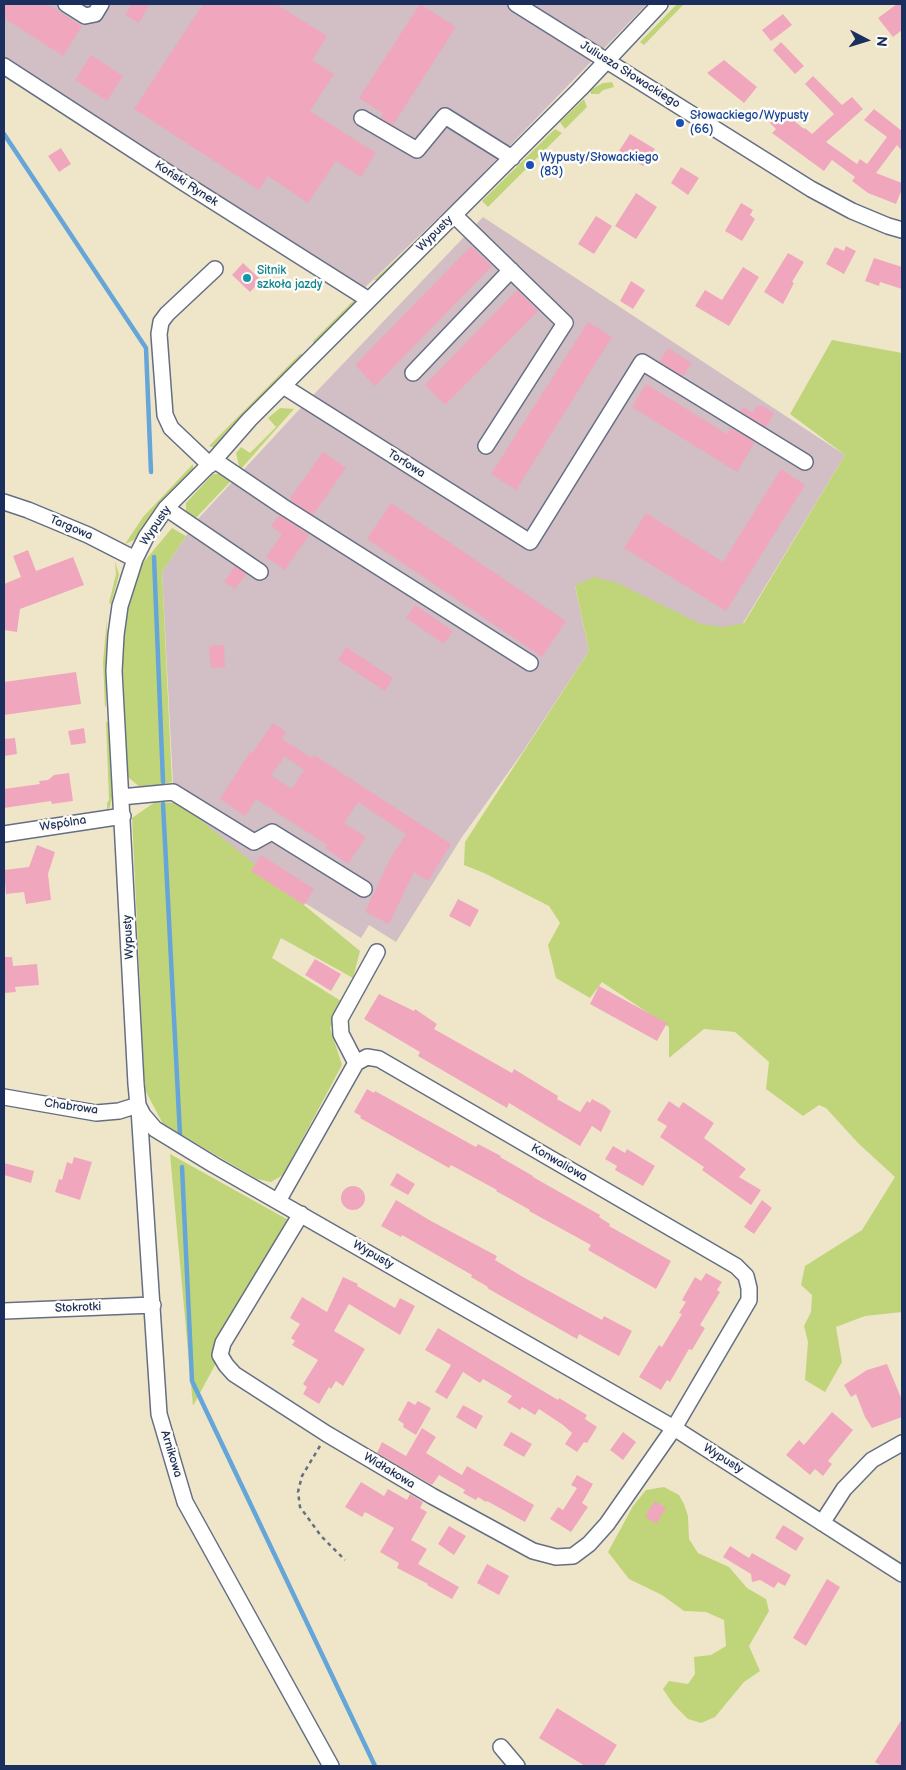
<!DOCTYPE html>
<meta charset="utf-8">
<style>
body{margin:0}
#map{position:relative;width:906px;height:1770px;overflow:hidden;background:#efe6ca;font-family:"Balsamiq Sans",sans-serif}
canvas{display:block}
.frame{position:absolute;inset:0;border:5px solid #1b2f5e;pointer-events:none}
.north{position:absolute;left:841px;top:15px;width:50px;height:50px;-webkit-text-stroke:4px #fdfcf7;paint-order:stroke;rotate:95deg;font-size:14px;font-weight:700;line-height:20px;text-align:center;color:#1b2f5e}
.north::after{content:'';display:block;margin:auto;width:18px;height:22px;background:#1b2f5e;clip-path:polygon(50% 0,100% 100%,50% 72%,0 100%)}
</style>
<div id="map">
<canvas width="906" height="1770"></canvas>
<div class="frame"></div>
<div class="north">N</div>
</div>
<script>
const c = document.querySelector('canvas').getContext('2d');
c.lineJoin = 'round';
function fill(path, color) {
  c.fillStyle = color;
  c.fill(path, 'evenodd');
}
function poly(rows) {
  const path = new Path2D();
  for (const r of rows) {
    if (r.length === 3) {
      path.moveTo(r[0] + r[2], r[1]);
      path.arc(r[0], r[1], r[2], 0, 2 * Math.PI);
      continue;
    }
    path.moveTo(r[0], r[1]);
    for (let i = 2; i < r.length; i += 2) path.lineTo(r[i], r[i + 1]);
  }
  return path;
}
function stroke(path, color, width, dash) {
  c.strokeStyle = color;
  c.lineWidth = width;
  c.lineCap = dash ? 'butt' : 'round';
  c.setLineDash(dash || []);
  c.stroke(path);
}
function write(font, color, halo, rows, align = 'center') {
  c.font = font + ' "Balsamiq Sans",sans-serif';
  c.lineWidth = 5;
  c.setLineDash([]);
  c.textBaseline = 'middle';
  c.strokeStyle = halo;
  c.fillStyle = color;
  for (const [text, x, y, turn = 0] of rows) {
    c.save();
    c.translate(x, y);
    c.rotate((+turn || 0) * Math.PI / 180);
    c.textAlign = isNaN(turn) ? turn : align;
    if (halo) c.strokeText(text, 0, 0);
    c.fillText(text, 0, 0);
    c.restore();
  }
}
fill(poly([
 [4,4,647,4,461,196,357,295,4,66],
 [483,217,845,455,714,671,575,586,589,651,522,753,462,837,396,942,369,925,361,938,175,822,162,572,196,521,296,413]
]), '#d2bec5');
fill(poly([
 [677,4,684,4,644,45,640,42],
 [612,82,614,87,603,90,599,94,591,94,590,90,603,83],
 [584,99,587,107,565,129,560,122],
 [555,129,562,133,488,207,482,201],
 [433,225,381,280,374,280],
 [361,293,360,301,314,349,313,341],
 [832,340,902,353,902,1312,865,1316,836,1327,842,1362,825,1392,805,1380,808,1342,804,1326,811,1312,812,1295,801,1285,805,1266,862,1230,895,1177,858,1143,826,1108,819,1105,803,1116,766,1089,769,1062,735,1032,704,1029,669,1058,669,1027,602,982,590,998,556,978,548,945,560,923,549,906,484,873,464,865,465,842,589,651,575,585,595,577,617,583,701,624,724,627,744,623,845,455,790,414],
 [300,354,308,355,215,448,209,446],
 [280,408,294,409,240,470,236,453,241,447,250,453,276,427,268,418],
 [193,464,193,469,134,540,125,544,143,517],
 [213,474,221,474,231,481,195,519,186,511,186,503],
 [172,528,186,536,162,572,172,782,142,789,128,777,122,652,124,623,142,564],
 [115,561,119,575,111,604,109,603,116,574],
 [107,618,106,707,105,707,103,662],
 [106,722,108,722,112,797,110,807,107,810,107,803,109,800],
 [155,802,180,803,360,951,353,978,281,938,272,958,341,1001,330,1028,342,1065,283,1175,271,1182,257,1179,163,1124,145,1090,132,818],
 [170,1154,292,1222,193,1406],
 [664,1487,679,1495,684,1504,688,1516,689,1539,698,1553,729,1567,747,1588,766,1599,769,1611,749,1646,760,1671,744,1682,715,1717,701,1723,688,1719,673,1704,663,1689,669,1681,688,1684,695,1674,694,1657,711,1655,726,1646,724,1620,706,1612,684,1611,662,1595,629,1579,608,1552,633,1506,646,1490]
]), '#c0d579');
stroke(poly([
 [4,134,146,348,151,472],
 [154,557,163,782],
 [163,804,180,1135],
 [182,1167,192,1381,375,1766]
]), '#65a5d8', 4.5);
fill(poly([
 [4,4,47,4,82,26,63,56,4,18],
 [132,4,150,4,139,23,125,15],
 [203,4,276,4,327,36,312,60,334,74,310,111,376,153,361,177,336,161,308,203,268,176,259,190,134,109],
 [420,4,456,27,393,125,380,118,383,113,359,98],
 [897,4,902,4,902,30,893,37,878,18],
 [783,14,792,25,771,41,762,30],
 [781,42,804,66,795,74,773,50],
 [91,55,123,76,107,101,75,80],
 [724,60,757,87,744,103,707,73],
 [813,76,842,105,852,97,863,109,826,142,857,164,860,159,867,164,887,137,864,120,874,109,902,131,902,151,897,145,876,173,902,183,902,189,896,204,868,193,852,181,855,177,832,160,824,171,772,133,776,129,770,123,781,110,804,129,805,128,812,134,834,114,805,84],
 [630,134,655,149,643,166,619,151],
 [61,148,71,164,59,172,48,156],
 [681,167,699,178,688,195,671,183],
 [636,193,657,207,636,239,615,226],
 [741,203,753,210,750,215,755,219,742,241,725,231],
 [596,216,612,226,594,254,578,244],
 [471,246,492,266,375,386,355,365],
 [846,246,856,251,844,274,826,264,835,247,844,251],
 [788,253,804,262,792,282,794,283,783,304,764,292],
 [874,258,902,267,902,289,880,282,879,286,865,281],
 [243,263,261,280,250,292,232,275],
 [743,267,759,277,729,326,695,306,705,290,722,300],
 [631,281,645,290,633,309,620,301],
 [517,290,538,311,445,405,425,385],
 [588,322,612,337,516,490,491,474],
 [668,348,692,363,683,376,659,362],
 [646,384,727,434,731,428,755,442,737,472,632,407],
 [757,405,760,407,761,405,774,413,766,427,740,411,743,407,753,413],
 [323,452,346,468,313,515,290,500,290,498],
 [781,469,805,485,726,611,624,548,646,513,723,562],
 [391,503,566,621,542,657,367,539],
 [279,515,309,535,285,570,266,557,282,534,271,526],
 [28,550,36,571,73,557,84,585,20,609,17,632,4,630,4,584,21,577,13,556],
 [235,566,246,574,235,589,224,582],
 [415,605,453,631,444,644,406,618],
 [224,645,225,667,211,668,209,646],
 [346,647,393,678,385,691,338,660],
 [76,672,81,704,4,715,4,682],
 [273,723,286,732,282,739,312,758,314,755,451,844,428,881,414,872,389,924,365,912,390,859,406,834,358,802,344,823,366,837,348,864,325,848,327,845,256,799,245,816,220,799,250,752,252,753],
 [285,756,304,770,292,789,271,775],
 [84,728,86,743,71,745,68,731],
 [15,738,17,754,4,756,4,739],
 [69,773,73,801,52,804,51,801,4,808,4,789,40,784,39,781,48,780,54,775],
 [37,845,55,852,48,874,51,900,26,904,24,892,6,894,4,870,29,867],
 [261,855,314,889,304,905,251,871],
 [458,899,479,910,470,927,449,916],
 [4,957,12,957,13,966,37,964,39,985,15,987,16,992,4,993],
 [315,959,341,974,331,991,305,975],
 [599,986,667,1023,657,1041,590,1004],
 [379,994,414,1011,415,1009,437,1024,434,1029,512,1073,514,1069,558,1096,557,1099,580,1112,587,1101,590,1103,592,1099,605,1106,611,1111,601,1132,592,1126,580,1146,509,1103,507,1108,418,1056,420,1052,364,1019],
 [367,1089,374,1093,375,1091,476,1147,478,1144,501,1156,500,1157,533,1176,533,1177,600,1215,599,1217,610,1224,609,1226,671,1261,656,1289,588,1250,591,1245,529,1211,530,1210,496,1191,497,1190,451,1165,449,1168,360,1118,361,1116,354,1112],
 [669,1101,679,1108,683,1102,714,1123,704,1138,746,1169,739,1177,761,1190,751,1205,702,1170,704,1167,660,1137,667,1126,657,1120],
 [613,1146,625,1153,627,1149,655,1166,643,1186,615,1170,617,1166,605,1159],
 [74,1157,92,1162,80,1200,55,1192,59,1179,62,1180,67,1162,72,1164],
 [4,1163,34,1171,31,1183,4,1175],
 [397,1173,415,1184,408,1195,390,1185],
 [353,1198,12],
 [396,1200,431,1221,497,1256,495,1260,523,1277,602,1320,604,1316,632,1331,619,1356,579,1334,577,1339,487,1288,488,1287,471,1277,472,1275,402,1235,401,1237,381,1226],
 [762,1200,772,1208,754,1234,744,1227],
 [706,1273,722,1282,717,1290,720,1292,700,1325,705,1328,692,1350,689,1349,670,1382,667,1380,661,1390,639,1377,659,1345,662,1347,682,1314,679,1313,686,1302,682,1300,695,1277,701,1281],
 [343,1277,358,1284,357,1286,395,1308,400,1298,415,1306,400,1335,349,1304,334,1331,365,1349,343,1386,336,1381,331,1389,329,1387,319,1404,303,1394,307,1387,303,1384,318,1360,292,1345,295,1341,291,1338,300,1324,290,1318,302,1297,327,1312],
 [438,1328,558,1400,559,1398,587,1415,585,1419,597,1427,587,1443,584,1442,577,1452,565,1444,572,1433,563,1425,539,1409,535,1415,522,1407,520,1410,507,1402,512,1396,483,1379,480,1383,463,1372,447,1399,435,1392,451,1365,425,1350],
 [887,1364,902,1400,902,1417,872,1428,865,1417,856,1394,851,1397,844,1385,867,1370],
 [408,1401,415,1405,418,1401,431,1408,416,1435,403,1427,404,1424,398,1420],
 [463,1405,483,1416,476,1429,456,1417],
 [832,1412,853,1430,828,1461,832,1464,823,1476,815,1469,810,1475,786,1455,799,1440,804,1445],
 [422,1428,436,1437,426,1453,462,1475,467,1466,534,1505,525,1522,487,1501,486,1502,478,1497,476,1500,463,1493,465,1490,439,1475,432,1485,377,1453,382,1442,406,1456],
 [511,1432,532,1444,524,1457,503,1445],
 [623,1432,636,1442,623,1460,610,1450],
 [577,1475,593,1484,582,1503,588,1507,571,1532,550,1519,558,1507,563,1510,577,1488,571,1485],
 [361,1482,384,1496,388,1489,407,1500,410,1494,423,1502,420,1508,427,1512,411,1540,427,1549,418,1564,459,1587,452,1599,427,1585,428,1584,397,1568,399,1563,380,1552,394,1528,365,1512,362,1517,345,1507],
 [655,1501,666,1508,656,1524,645,1516],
 [783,1525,804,1538,796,1551,775,1538],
 [449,1526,466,1536,454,1555,438,1544],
 [730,1546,749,1558,752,1553,791,1575,785,1586,778,1582,774,1588,760,1580,752,1582,751,1574,723,1557],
 [487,1564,509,1576,499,1595,477,1583],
 [827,1579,840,1587,806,1646,793,1638],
 [557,1708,617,1745,604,1766,585,1766,539,1738],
 [902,1719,902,1766,882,1766,875,1762]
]), '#f0a7bd');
const minor = poly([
 [66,4,85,16,95,14,101,4],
 [516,4,811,189,852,211,888,226,902,230],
 [660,4,580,89,249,420,214,460,166,508,146,537,135,559,120,606,116,635,114,671,136,1084,138,1105,143,1115,155,1129,214,1165,674,1428,902,1574],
 [4,66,181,181,369,300],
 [362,118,417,150,445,116,512,158],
 [454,215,565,323,486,446],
 [413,373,511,270],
 [283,386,530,542,642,362,805,462],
 [214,460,282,506,530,663],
 [210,465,171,428,165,415,159,334,161,322,167,314,215,269],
 [4,502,28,510,88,535,135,559],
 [166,508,260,572],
 [121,797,173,792,254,842,272,832,364,889],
 [4,834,123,816],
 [356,1063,341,1034,340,1019,377,952],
 [4,1097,96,1113,119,1111,138,1105],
 [139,1109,159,1414,185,1502,331,1766],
 [278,1201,356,1063,367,1057,379,1059,736,1266,746,1276,749,1288,749,1300,674,1428,607,1524,589,1544,573,1556,556,1557,533,1551,432,1496,327,1434,234,1374,226,1365,220,1355,223,1343,301,1214],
 [4,1311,153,1305],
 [822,1523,844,1489,872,1460,902,1443],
 [501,1747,517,1766]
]);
stroke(minor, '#656f84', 18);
stroke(poly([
 [320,1446,302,1476,298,1492,300,1507,321,1536,345,1560]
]), '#656f84', 2.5, [4, 4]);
stroke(minor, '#fff', 15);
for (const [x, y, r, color] of [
 [680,123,5,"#1a4fb4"],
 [530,165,5,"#1a4fb4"],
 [247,278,5,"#0f9aa8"]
]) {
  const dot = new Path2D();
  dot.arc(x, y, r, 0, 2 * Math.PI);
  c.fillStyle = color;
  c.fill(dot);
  stroke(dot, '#fdfcf7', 2);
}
write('12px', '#1b2f5e', '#fdfcf7', [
 ["Juliusza Słowackiego",630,75,32],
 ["Koński Rynek",186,184,33],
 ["Wypusty",435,234,-45],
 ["Torfowa",406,464,32],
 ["Wypusty",156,526,-56],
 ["Targowa",71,528,23],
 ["Wspólna",63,824,-9],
 ["Wypusty",129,937,-93],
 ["Chabrowa",71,1107,8],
 ["Konwaliowa",559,1163,30],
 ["Wypusty",373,1255,30],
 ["Stokrotki",78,1308,-2],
 ["Arnikowa",171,1454,73],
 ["Wypusty",723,1459,32],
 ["Widłakowa",389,1471,31]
]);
write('12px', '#164399', '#fdfcf7', [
 ["Słowackiego/Wypusty",690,116],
 ["(66)",690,130],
 ["Wypusty/Słowackiego",540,158],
 ["(83)",540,172]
], 'left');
write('12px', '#0d838f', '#fdfcf7', [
 ["Sitnik",257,271],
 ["szkoła jazdy",257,285]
], 'left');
</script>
